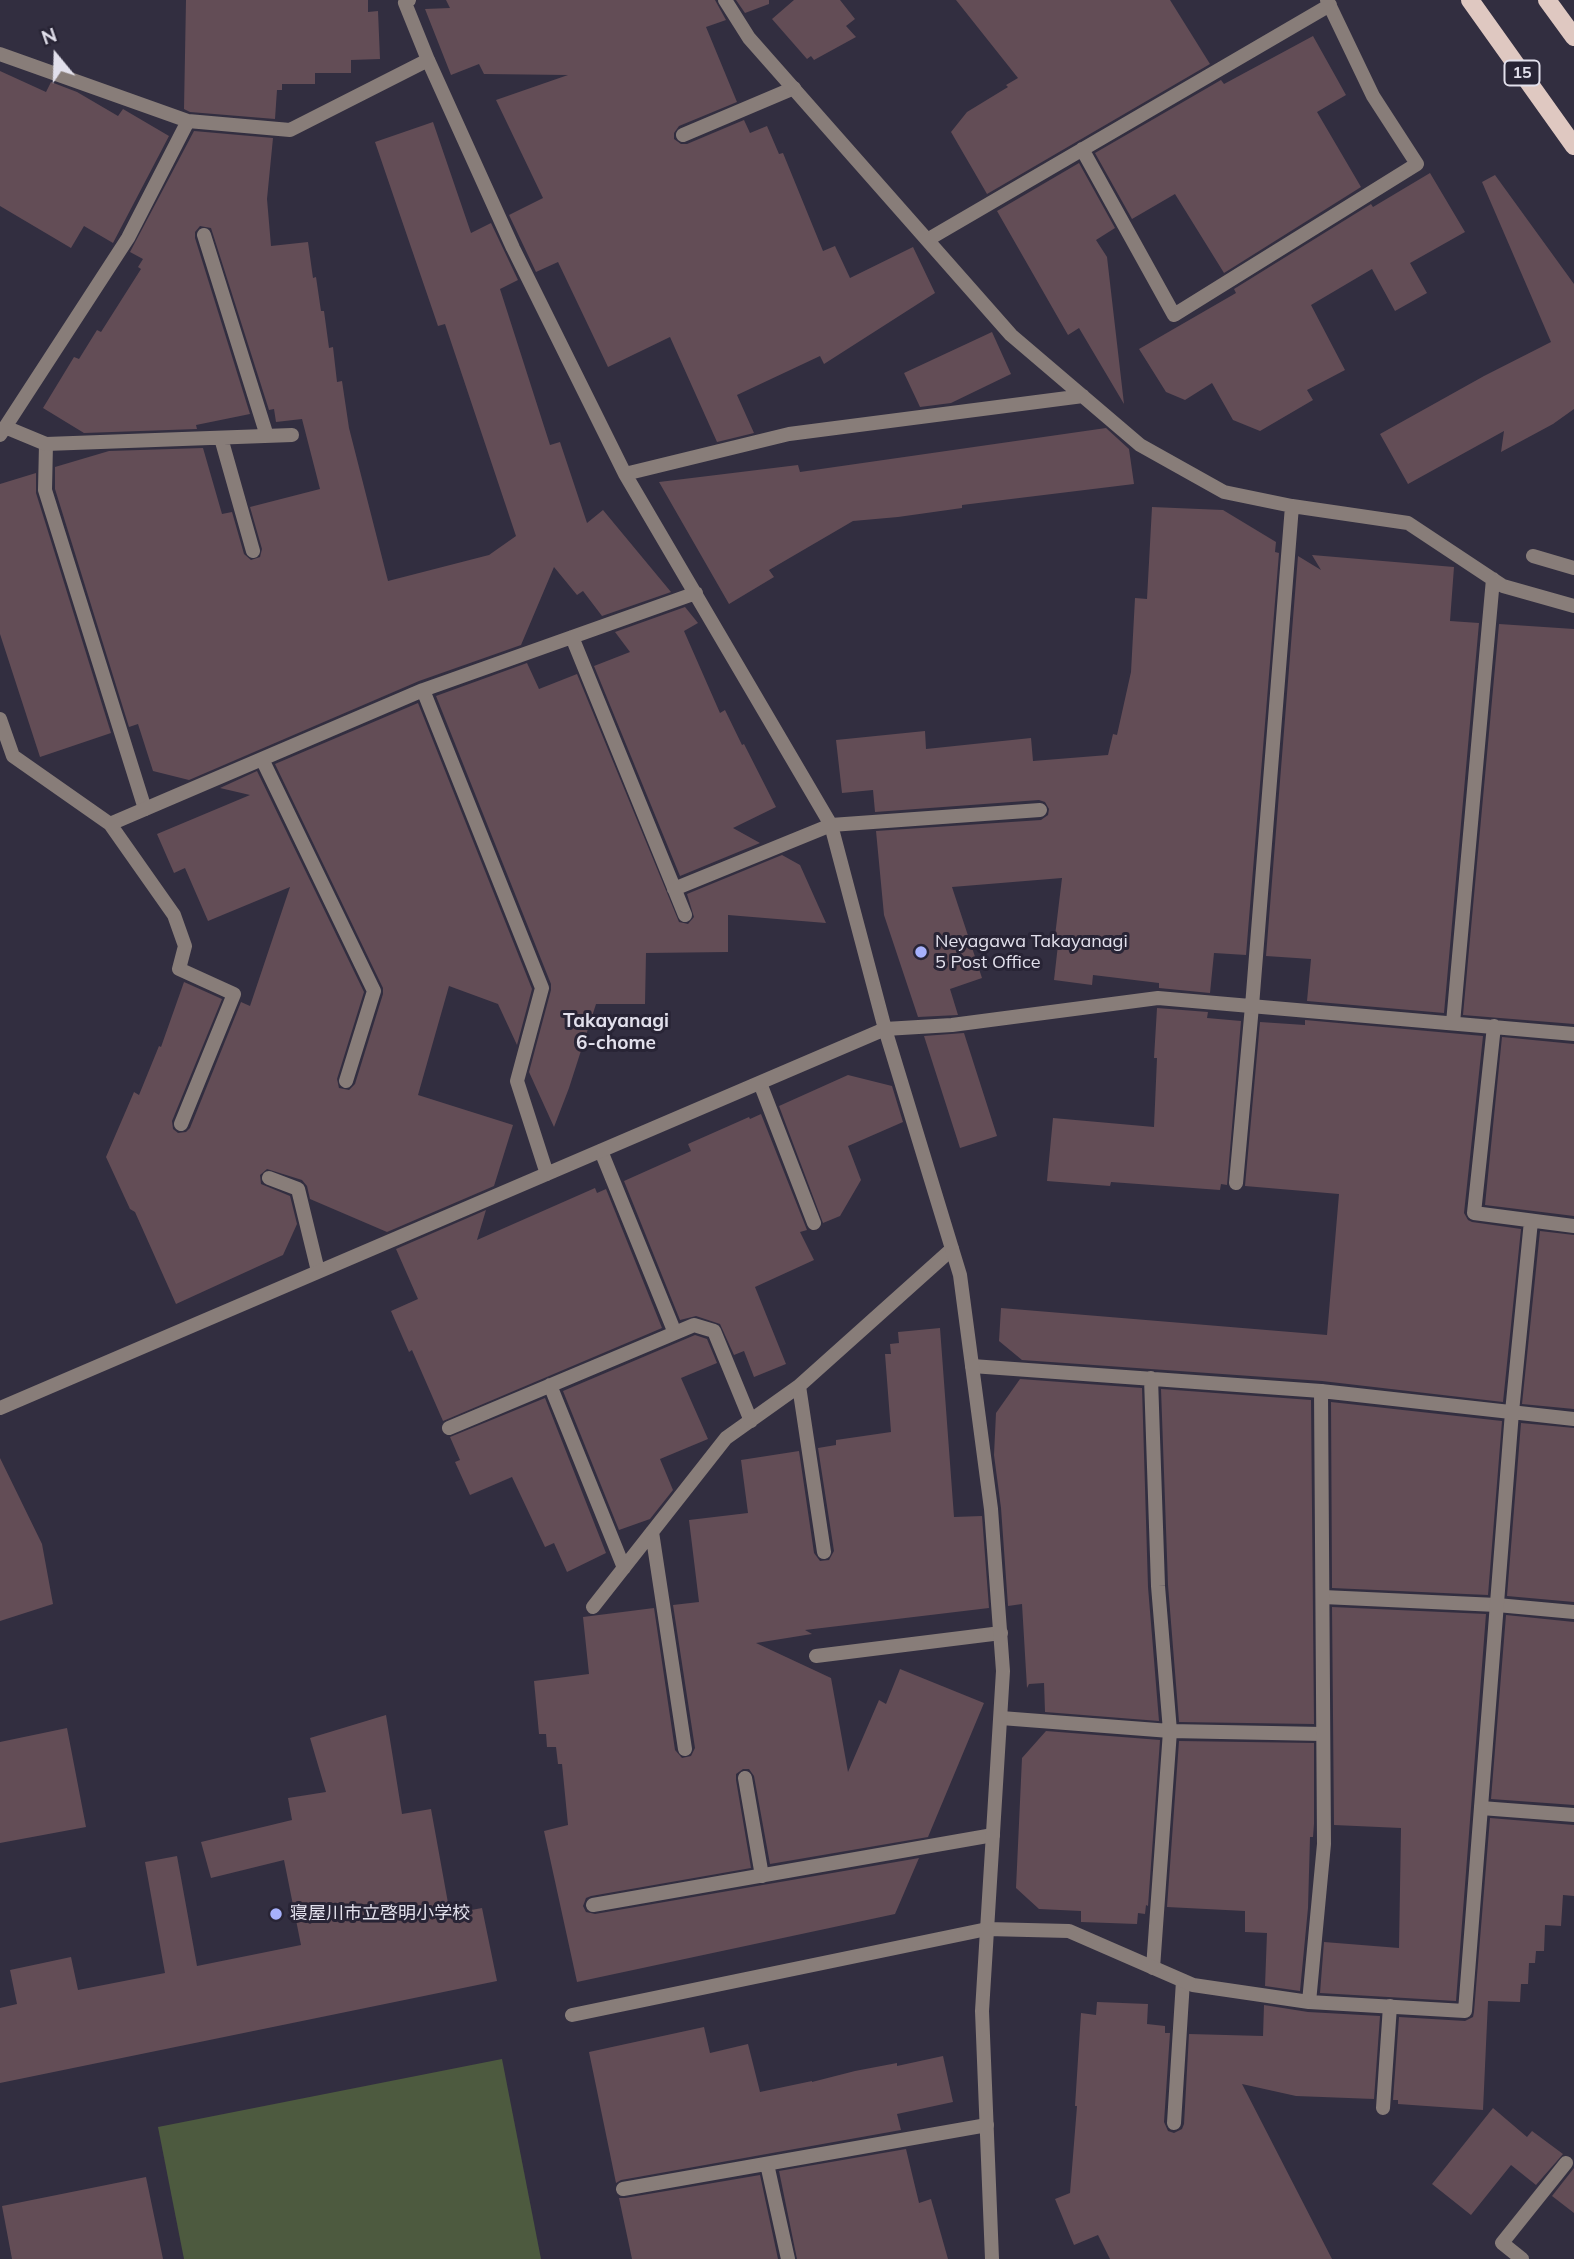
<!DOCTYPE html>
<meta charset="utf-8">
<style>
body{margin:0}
#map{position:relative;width:1574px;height:2259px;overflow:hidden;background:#322e40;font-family:Mulish,sans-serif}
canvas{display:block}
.north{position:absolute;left:21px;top:21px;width:70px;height:70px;-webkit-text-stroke:5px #282435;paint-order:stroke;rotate:341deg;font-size:19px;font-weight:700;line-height:28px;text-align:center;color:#e2e0ec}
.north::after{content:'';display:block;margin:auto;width:24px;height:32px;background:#e2e0ec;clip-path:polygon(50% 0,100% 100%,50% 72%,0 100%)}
</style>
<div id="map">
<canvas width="1574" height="2259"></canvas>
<div class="north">N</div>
</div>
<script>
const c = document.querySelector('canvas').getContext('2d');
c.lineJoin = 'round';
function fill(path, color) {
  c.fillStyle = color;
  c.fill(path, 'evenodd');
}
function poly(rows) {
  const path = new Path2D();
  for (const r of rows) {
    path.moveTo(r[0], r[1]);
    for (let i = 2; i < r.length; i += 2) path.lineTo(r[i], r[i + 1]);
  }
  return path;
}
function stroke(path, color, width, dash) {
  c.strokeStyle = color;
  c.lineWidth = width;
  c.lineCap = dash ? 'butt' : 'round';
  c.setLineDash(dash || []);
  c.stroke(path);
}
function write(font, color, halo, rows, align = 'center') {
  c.font = font + ' Mulish,"Noto Sans JP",sans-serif';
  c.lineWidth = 6;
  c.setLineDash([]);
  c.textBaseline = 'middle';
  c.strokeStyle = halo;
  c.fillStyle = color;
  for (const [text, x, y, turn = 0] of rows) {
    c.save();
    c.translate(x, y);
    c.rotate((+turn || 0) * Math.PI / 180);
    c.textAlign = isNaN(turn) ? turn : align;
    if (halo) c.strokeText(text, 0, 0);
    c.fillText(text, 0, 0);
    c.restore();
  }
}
fill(poly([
 [502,2059,541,2259,184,2259,158,2127]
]), '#4d5a3f');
fill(poly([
 [186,0,368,0,368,12,378,11,380,59,351,60,351,73,315,73,315,84,282,84,282,90,277,90,275,119,190,112,184,109],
 [446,0,715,0,726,20,706,27,737,102,679,126,674,133,674,139,681,144,687,144,744,120,750,133,767,126,779,154,783,153,823,251,835,246,850,278,913,247,935,293,824,364,820,356,737,395,754,433,717,442,670,337,608,367,558,262,536,272,509,215,543,198,496,100,568,75,484,74,479,64,451,75,425,9,450,8],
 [736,0,769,0,769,4,745,13],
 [794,0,840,0,855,19,846,26,856,37,814,60,811,56,807,59,772,19],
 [956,0,1170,0,1210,64,987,194,951,132,967,112,1008,87,1006,85,1018,78],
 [1313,36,1346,95,1317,112,1361,187,1224,273,1175,194,1132,219,1095,153,1221,80,1224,84],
 [0,71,46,92,51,82,77,92,118,116,123,109,169,136,113,243,84,226,71,248,0,206],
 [433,122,471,233,491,223,518,280,500,289,550,445,560,442,587,523,603,510,671,592,602,616,583,591,577,595,554,567,521,645,419,681,189,780,153,771,138,724,129,727,55,489,55,467,109,451,203,448,222,514,232,512,244,554,251,560,260,557,262,549,250,507,320,489,302,419,276,422,274,409,269,410,211,228,200,226,195,232,195,238,250,414,196,425,197,429,84,433,43,408,74,357,79,359,97,330,101,332,141,269,138,267,143,259,130,252,194,131,273,138,267,199,271,246,308,242,313,278,316,277,321,311,324,311,329,348,333,347,337,382,342,381,349,428,388,581,489,555,516,536,445,324,438,326,375,142],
 [1079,163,1115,228,1096,240,1107,257,1124,404,1079,328,1068,335,997,211],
 [1430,173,1465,232,1410,263,1427,293,1395,311,1372,269,1311,305,1345,370,1307,390,1313,400,1260,431,1233,420,1212,383,1185,400,1166,392,1139,349,1236,293,1234,289,1371,204,1373,207],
 [1495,175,1574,284,1574,409,1553,424,1501,452,1504,431,1408,484,1380,434,1484,376,1551,342,1482,182],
 [992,332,1011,374,951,403,920,407,904,373],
 [1106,428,1129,449,1134,484,962,505,962,508,898,517,853,521,769,570,774,577,729,604,659,482,798,465,800,472],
 [36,473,36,493,111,733,40,757,0,634,0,484],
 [1152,507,1223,510,1276,542,1275,552,1279,553,1246,955,1214,953,1210,993,1159,988,1159,983,1093,975,1092,985,1054,980,1059,936,1055,936,1062,878,952,887,982,978,950,989,958,1015,918,1017,884,915,876,831,1041,820,1048,815,1049,809,1045,802,1039,800,875,812,873,790,842,793,836,740,925,731,926,749,1031,738,1033,761,1108,755,1113,734,1117,735,1131,672,1135,598,1147,599],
 [1312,555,1454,567,1450,621,1479,623,1444,1013,1307,1001,1311,959,1266,956,1298,556,1321,570],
 [685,607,698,623,684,631,720,713,725,710,742,745,744,744,776,807,733,828,760,843,680,876,594,666,630,652,615,632],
 [1499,624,1574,629,1574,1024,1463,1015],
 [527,663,539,689,577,674,679,922,688,924,694,917,687,894,782,855,800,865,826,923,728,915,728,952,646,953,645,1004,596,1004,569,1088,554,1127,529,1072,551,990,551,984,436,696],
 [418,703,532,989,517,1045,498,1004,449,986,418,1095,513,1125,494,1186,387,1232,310,1199,307,1186,302,1180,267,1169,260,1175,261,1184,290,1196,297,1224,283,1255,176,1304,135,1212,130,1209,106,1157,134,1092,139,1095,159,1046,161,1047,184,982,222,999,172,1121,173,1129,178,1133,186,1132,190,1128,241,1002,250,1006,290,887,208,921,185,868,174,873,157,834,250,795,220,788,257,771,364,992,337,1079,339,1088,349,1090,355,1084,383,994,383,988,275,764],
 [1157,1008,1208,1012,1207,1018,1241,1021,1227,1185,1221,1184,1220,1190,1111,1182,1110,1186,1047,1181,1053,1118,1154,1127,1157,1058,1154,1058],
 [1305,1020,1483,1036,1464,1213,1468,1220,1472,1222,1521,1229,1503,1402,1322,1381,1022,1360,999,1341,1001,1308,1327,1335,1339,1194,1245,1186,1260,1022,1305,1025],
 [964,1033,997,1136,960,1148,924,1036],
 [1502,1037,1574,1044,1574,1216,1485,1205],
 [848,1075,892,1086,903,1122,848,1146,861,1180,840,1216,823,1223,779,1106],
 [761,1114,807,1230,800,1232,814,1260,755,1287,786,1364,754,1377,744,1351,734,1355,720,1324,696,1316,680,1320,624,1181,691,1151,688,1144,749,1117,750,1119],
 [595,1188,597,1193,606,1189,662,1328,443,1421,412,1350,409,1352,391,1311,418,1299,396,1249,486,1210,477,1240],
 [1540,1231,1574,1235,1574,1409,1522,1404],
 [940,1328,954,1517,982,1516,989,1608,805,1630,812,1634,756,1643,831,1678,848,1772,879,1700,886,1704,900,1669,984,1703,928,1837,770,1864,754,1776,749,1769,743,1769,736,1774,736,1780,751,1868,591,1896,586,1898,583,1906,586,1912,595,1914,919,1858,895,1914,577,1982,544,1831,568,1825,562,1764,558,1764,556,1747,547,1747,546,1734,539,1734,534,1681,589,1674,583,1617,654,1608,675,1750,682,1758,691,1756,695,1748,673,1605,699,1602,689,1520,748,1513,741,1460,799,1451,814,1553,820,1561,829,1560,834,1551,818,1448,836,1445,836,1440,891,1432,885,1354,891,1354,890,1344,899,1343,898,1332],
 [695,1335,707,1339,717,1363,681,1378,708,1439,660,1459,673,1490,650,1519,619,1530,563,1391],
 [1020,1379,1142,1388,1148,1587,1159,1721,1045,1712,1044,1683,1029,1684,1027,1688,1022,1604,1008,1606,1001,1508,994,1455,996,1413],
 [1161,1389,1311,1400,1314,1724,1179,1722,1168,1585],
 [545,1398,606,1553,567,1572,554,1543,545,1547,512,1477,470,1495,455,1462,460,1460,450,1437],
 [1331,1402,1502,1421,1488,1595,1332,1588],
 [1521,1423,1574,1428,1574,1602,1507,1596],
 [0,1458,42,1544,53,1604,0,1621],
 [1332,1607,1486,1614,1456,2001,1320,1993,1324,1942,1399,1948,1401,1828,1334,1825],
 [1506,1615,1574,1622,1574,1805,1491,1799],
 [386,1715,402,1814,431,1809,450,1914,482,1908,497,1981,0,2083,0,2008,17,2004,10,1970,71,1957,78,1990,165,1973,145,1862,177,1856,197,1966,301,1945,284,1860,211,1878,201,1842,292,1820,288,1798,326,1792,310,1738],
 [67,1728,86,1827,0,1843,0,1742],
 [1046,1731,1160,1740,1148,1906,1146,1905,1145,1914,1138,1913,1137,1924,1081,1922,1081,1911,1039,1909,1016,1888,1022,1758],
 [1179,1741,1314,1743,1314,1824,1313,1837,1310,1837,1308,1908,1300,1991,1265,1986,1267,1933,1245,1932,1245,1911,1167,1907],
 [1490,1818,1574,1825,1574,1896,1563,1895,1561,1926,1545,1925,1544,1951,1536,1951,1535,1963,1529,1963,1528,1984,1521,1984,1520,2002,1488,2001,1483,2110,1398,2104,1398,2100,1393,2100,1399,2017,1465,2021,1473,2017,1474,2012],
 [1097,2002,1148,2004,1147,2024,1165,2026,1165,2033,1170,2033,1164,2122,1168,2131,1174,2133,1182,2129,1184,2124,1189,2034,1263,2036,1264,2005,1308,2012,1380,2016,1374,2099,1296,2096,1242,2084,1332,2259,1110,2259,1098,2235,1074,2245,1055,2199,1070,2193,1077,2106,1075,2106,1081,2013,1096,2015],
 [704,2027,710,2053,748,2044,760,2092,812,2081,812,2082,855,2071,897,2063,897,2066,943,2056,953,2102,897,2114,901,2130,621,2180,616,2183,589,2052],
 [1493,2108,1527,2137,1532,2131,1563,2154,1536,2185,1511,2165,1471,2215,1432,2184],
 [906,2149,919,2203,931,2199,948,2259,797,2259,779,2171],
 [1574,2168,1574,2213,1552,2196],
 [760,2175,778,2259,632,2259,619,2198,625,2198],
 [146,2177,163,2259,12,2259,2,2206]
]), '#634d56');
stroke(poly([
 [683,135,794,88],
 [46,444,45,490,145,809],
 [1533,556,1574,568],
 [760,1083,814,1223],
 [601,1151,675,1333],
 [269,1178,298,1189,318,1271],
 [1236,1183,1252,1006],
 [972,1366,1321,1391],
 [1151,1378,1158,1586,1170,1731,1153,1968],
 [550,1385,624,1568],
 [799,1386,824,1552],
 [449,1428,694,1325,714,1331,751,1421],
 [652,1532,685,1749],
 [1323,1597,1497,1605,1574,1612],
 [593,1607,726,1438,799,1386,952,1249],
 [816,1656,1001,1633],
 [1001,1718,1170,1731,1323,1734],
 [745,1778,762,1876],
 [1481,1808,1574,1815],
 [593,1905,993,1835],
 [572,2015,987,1929],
 [1383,2108,1390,2006],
 [1174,2123,1183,1981],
 [767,2164,788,2259],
 [623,2189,987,2125],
 [1522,2259,1502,2243,1566,2163]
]), '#887d79', 14);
stroke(poly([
 [409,0,405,3,428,60,513,248,625,474,831,825,885,1029,960,1275,991,1509,1003,1671,982,2011,992,2259],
 [725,0,749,38,1011,335,1140,445,1224,492,1292,506,1408,523,1503,586,1574,606],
 [0,54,188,121,290,130,428,60],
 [1082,149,1174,315,1417,164,1373,96,1327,0],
 [204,235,267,436],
 [927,240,1330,5],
 [5,427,46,444,292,435],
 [0,435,128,238,188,121],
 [221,438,253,551],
 [625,474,789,434,1083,396],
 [572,637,685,915],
 [423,690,542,988,517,1081,547,1174],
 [0,719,13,756,110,824,174,915,185,946,179,969,234,994,181,1124],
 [262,759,374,991,346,1081],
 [110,824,423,690,696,593],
 [674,889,831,825,1040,810],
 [1252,1006,1292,506],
 [1453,1023,1493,579],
 [1494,1026,1474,1213,1574,1226],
 [0,1408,885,1029,952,1025,1158,998,1574,1034],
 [987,1929,1069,1931,1193,1985,1309,2002,1465,2011,1512,1412,1531,1221],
 [1309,2002,1324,1844,1321,1391,1574,1419]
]), '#887d79', 14);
stroke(poly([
 [1470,0,1574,146],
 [1547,0,1574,37]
]), '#dfc8c1', 18);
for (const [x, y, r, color] of [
 [921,952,7,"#a7b1fc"],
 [276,1914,7,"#a7b1fc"]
]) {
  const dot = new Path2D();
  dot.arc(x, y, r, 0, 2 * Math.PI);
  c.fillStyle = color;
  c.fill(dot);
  stroke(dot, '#282435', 2.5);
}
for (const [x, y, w] of [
 [1522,73,35]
]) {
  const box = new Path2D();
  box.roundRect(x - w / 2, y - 12.5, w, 25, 5);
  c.fillStyle = '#282435';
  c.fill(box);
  stroke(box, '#e2e0ec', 2);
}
write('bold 16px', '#e2e0ec', null, [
 ["15",1522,73]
]);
write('18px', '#e2e0ec', '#282435', [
 ["Neyagawa Takayanagi",935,942],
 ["5 Post Office",935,963],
 ["寝屋川市立啓明小学校",290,1914]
], 'left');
write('bold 19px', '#e2e0ec', '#282435', [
 ["Takayanagi",616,1021],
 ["6-chome",616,1043]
]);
</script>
